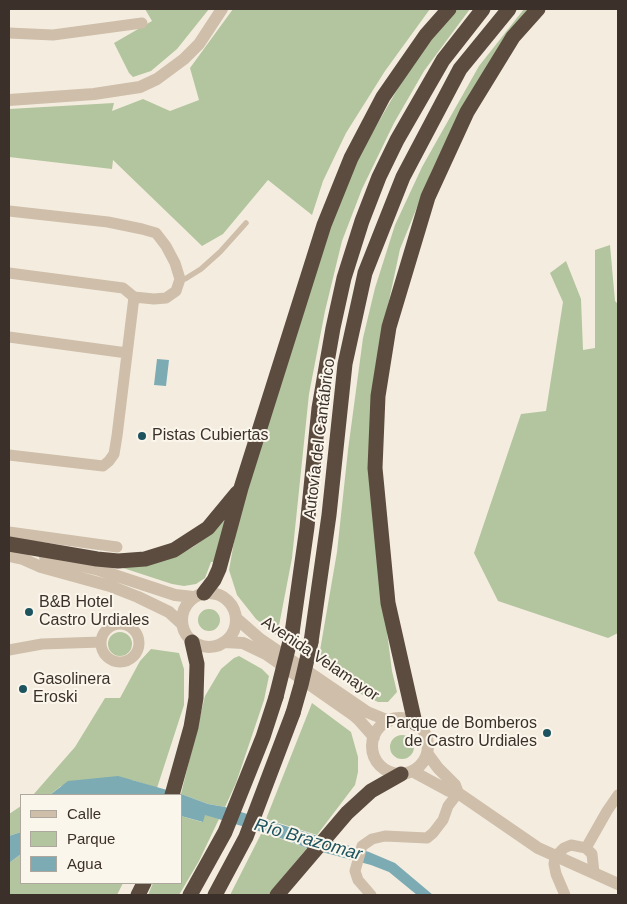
<!DOCTYPE html>
<meta charset="utf-8">
<style>
body{margin:0}
#map{position:relative;width:627px;height:904px;overflow:hidden;background:#f4eddf;font-family:Helvetica,sans-serif}
canvas{display:block}
.frame{position:absolute;inset:0;border:10px solid #3b312a;pointer-events:none}
.legend{position:absolute;left:20px;top:794px;width:162px;height:90px;box-sizing:border-box;background:#fbf6ec;border:1px solid #aea79e;margin:0;padding:6px 9px;list-style:none;font-size:15px;color:#3b312a}
.legend li{display:flex;align-items:center;gap:10px;height:25px}
.legend b{width:25px;border:1px solid #aea79e}
</style>
<div id="map">
<canvas width="627" height="904"></canvas>
<div class="frame"></div>
<ul class="legend">
<li><b style="height:6px;background:#cebeaa"></b>Calle</li>
<li><b style="height:14px;background:#b3c59e"></b>Parque</li>
<li><b style="height:14px;background:#7cabb4"></b>Agua</li>
</ul>
</div>
<script>
const c = document.querySelector('canvas').getContext('2d');
c.lineJoin = 'round';
function fill(path, color) {
  c.fillStyle = color;
  c.fill(path, 'evenodd');
}
function poly(rows) {
  const path = new Path2D();
  for (const r of rows) {
    if (r.length === 3) {
      path.moveTo(r[0] + r[2], r[1]);
      path.arc(r[0], r[1], r[2], 0, 2 * Math.PI);
      continue;
    }
    path.moveTo(r[0], r[1]);
    for (let i = 2; i < r.length; i += 2) path.lineTo(r[i], r[i + 1]);
  }
  return path;
}
function stroke(path, color, width, dash) {
  c.strokeStyle = color;
  c.lineWidth = width;
  c.lineCap = dash ? 'butt' : 'round';
  c.setLineDash(dash || []);
  c.stroke(path);
}
function write(font, color, halo, rows, align = 'center') {
  c.font = font + ' Helvetica,sans-serif';
  c.lineWidth = 4;
  c.setLineDash([]);
  c.textBaseline = 'middle';
  c.strokeStyle = halo;
  c.fillStyle = color;
  for (const [text, x, y, turn = 0] of rows) {
    c.save();
    c.translate(x, y);
    c.rotate((+turn || 0) * Math.PI / 180);
    c.textAlign = isNaN(turn) ? turn : align;
    if (halo) c.strokeText(text, 0, 0);
    c.fillText(text, 0, 0);
    c.restore();
  }
}
fill(poly([
 [145,9,209,9,177,49,151,71,133,77,129,73,114,43,152,21],
 [233,9,430,9,385,71,346,133,323,181,312,215,268,180,223,234,202,246,113,160,112,169,9,157,9,109,114,103,112,111,143,99,170,111,199,100,190,68],
 [454,9,470,9,424,71,394,123,362,189,342,241,325,311,309,394,292,558,277,636,256,619,237,595,229,570,238,519,317,258,360,154,412,64],
 [524,9,532,9,456,121,433,168,400,249,378,352,387,632,392,671,397,692,388,702,378,702,361,694,318,662,337,552,348,450,363,338,375,288,395,225,422,167,479,66],
 [610,245,615,301,618,304,618,633,608,638,498,601,474,553,521,414,546,411,563,302,550,273,566,261,581,299,583,350,595,348,595,250],
 [226,518,215,562,211,562,205,578,196,584,184,586,172,584,120,567,176,556,193,547,207,537],
 [209,620,11],
 [120,644,12],
 [151,649,179,653,184,669,184,705,157,788,132,780,61,786,50,795,33,795,75,747,105,698,120,698,140,661],
 [239,656,262,669,269,676,264,700,236,783,225,807,208,804,181,794,205,696,221,669,234,658],
 [312,703,351,732,358,757,358,772,355,785,317,835,266,819],
 [402,747,12],
 [21,806,21,832,9,836,9,814],
 [204,814,219,819,199,861,179,895,148,895,153,883,181,883,181,816,202,822],
 [262,832,307,848,268,895,230,895],
 [21,854,21,883,123,883,117,895,9,895,9,863]
]), '#b3c59e');
fill(poly([
 [157,359,169,360,166,386,154,385],
 [118,776,181,794,208,804,225,807,369,852,395,863,433,895,417,895,389,872,371,865,307,848,275,836,205,815,203,822,181,816,181,795,50,795,68,781],
 [21,832,21,854,9,863,9,836]
]), '#7cabb4');
stroke(poly([
 [180,279,185,279,201,269,220,252,246,223]
]), '#cebeaa', 5.5);
stroke(poly([
 [9,33,53,35,142,23],
 [9,211,108,222,142,229,156,233,166,246,175,263,180,279,176,291,166,298,154,299,134,297],
 [9,273,123,288,134,297,117,436,114,454,109,461,103,466,9,455],
 [9,337,127,353],
 [9,532,117,547],
 [120,643,19],
 [9,650,42,644,101,642],
 [586,848,607,811,618,795],
 [371,895,358,880,355,871,362,846,372,839,385,836,427,838,433,833,443,820,448,806,458,793],
 [565,895,556,874,554,864,555,857,564,848,571,845,586,848,592,854,594,873]
]), '#cebeaa', 11);
stroke(poly([
 [9,100,94,94,140,87,157,79,184,59,199,44,222,9],
 [9,556,23,559,41,567,110,586,138,597,169,612,181,623],
 [45,557,99,570,175,595,193,597],
 [209,620,27],
 [236,618,260,639,367,712,389,721],
 [224,642,243,643,266,654,352,714,359,720,374,737],
 [400,746,28],
 [427,753,438,768,455,785,458,793],
 [412,771,449,791,458,793,538,848,618,884]
]), '#cebeaa', 12);
stroke(poly([
 [9,544,97,559,118,561,145,559,174,550,208,528,237,493],
 [204,593,214,580,219,569,241,488,324,225,351,158,383,97,426,35,449,9],
 [292,633,307,527,319,408,333,328,344,278,362,221,379,177,397,140,443,60,483,9],
 [311,642,329,515,345,364,365,273,403,177,460,69,509,9],
 [415,723,388,603,375,468,378,396,389,327,428,197,467,112,513,37,538,9],
 [172,795,191,727,196,698,197,664,192,642],
 [138,895,144,883],
 [190,895,225,832,263,737,276,697],
 [215,895,246,837,293,713],
 [277,895,347,813,371,791,401,774]
]), '#5c4c40', 15);
stroke(poly([
 [276,697,292,633],
 [293,713,301,685,311,642]
]), '#5c4c40', 15);
for (const [x, y, r, color] of [
 [142,436,5,"#1c535f"],
 [29,612,5,"#1c535f"],
 [23,689,5,"#1c535f"],
 [547,733,5,"#1c535f"]
]) {
  const dot = new Path2D();
  dot.arc(x, y, r, 0, 2 * Math.PI);
  c.fillStyle = color;
  c.fill(dot);
  stroke(dot, '#fbf6ec', 2);
}
write('16px', '#3b312a', '#fbf6ec', [
 ["Pistas Cubiertas",152,436],
 ["B&B Hotel",39,603],
 ["Castro Urdiales",39,621],
 ["Gasolinera",33,680],
 ["Eroski",33,698],
 ["Parque de Bomberos",537,724,"right"],
 ["de Castro Urdiales",537,742,"right"]
], 'left');
write('16px', '#3b312a', '#fbf6ec', [
 ["Autovía del Cantábrico",320,439,-83],
 ["Avenida Velamayor",320,659,34]
]);
write('italic 18px', '#1c535f', '#fbf6ec', [
 ["Río Brazomar",308,840,16]
]);
</script>
